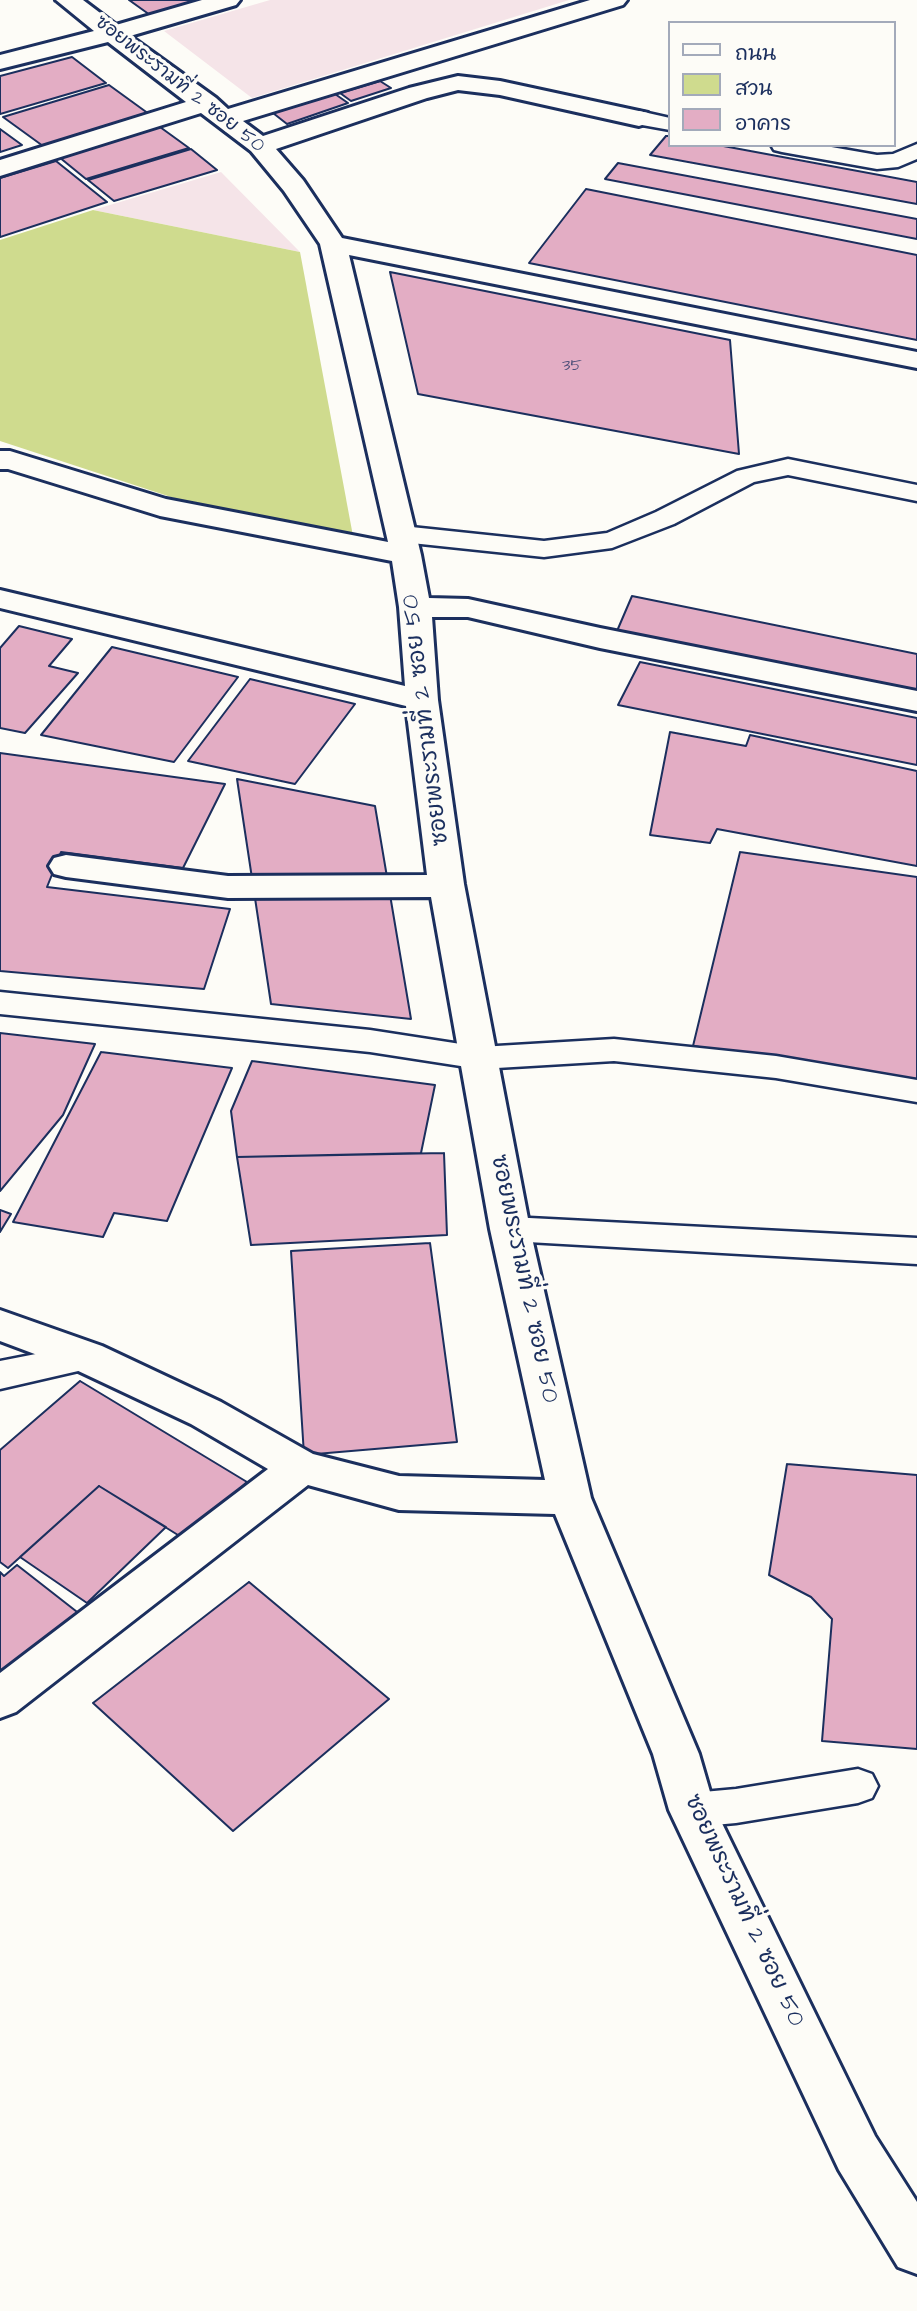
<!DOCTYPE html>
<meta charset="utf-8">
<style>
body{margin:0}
#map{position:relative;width:917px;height:2311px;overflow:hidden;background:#fdfcf7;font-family:"Architects Daughter","Playpen Sans Thai",sans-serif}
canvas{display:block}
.legend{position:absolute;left:668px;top:21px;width:228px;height:126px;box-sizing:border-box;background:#fdfcf7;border:2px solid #a3aaba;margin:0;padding:9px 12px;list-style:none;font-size:21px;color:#1b2f5e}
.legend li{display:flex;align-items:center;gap:14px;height:35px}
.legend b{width:35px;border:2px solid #a3aaba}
</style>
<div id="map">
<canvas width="917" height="2311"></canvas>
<ul class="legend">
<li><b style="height:9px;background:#fdfcf7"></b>ถนน</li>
<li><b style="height:19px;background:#cfdb8e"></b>สวน</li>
<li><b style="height:19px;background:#e3adc4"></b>อาคาร</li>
</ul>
</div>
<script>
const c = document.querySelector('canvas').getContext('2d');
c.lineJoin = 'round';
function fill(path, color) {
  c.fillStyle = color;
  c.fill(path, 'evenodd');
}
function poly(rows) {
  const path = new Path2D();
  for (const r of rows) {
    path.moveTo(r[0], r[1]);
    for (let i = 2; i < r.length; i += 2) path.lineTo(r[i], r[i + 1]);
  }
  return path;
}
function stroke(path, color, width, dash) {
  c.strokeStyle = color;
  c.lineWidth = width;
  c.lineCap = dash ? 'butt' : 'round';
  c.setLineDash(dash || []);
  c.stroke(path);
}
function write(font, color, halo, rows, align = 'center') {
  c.font = font + ' "Architects Daughter","Playpen Sans Thai",sans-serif';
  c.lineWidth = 7;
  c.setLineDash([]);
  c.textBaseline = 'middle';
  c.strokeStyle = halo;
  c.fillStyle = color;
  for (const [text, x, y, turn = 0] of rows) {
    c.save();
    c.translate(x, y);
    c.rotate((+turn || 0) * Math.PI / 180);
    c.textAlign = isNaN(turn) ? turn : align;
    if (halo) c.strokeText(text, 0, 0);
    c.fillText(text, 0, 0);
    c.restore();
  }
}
fill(poly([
 [270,0,569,0,252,98,164,31],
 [221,172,300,252,93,210]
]), '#f5e4e8');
fill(poly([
 [93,210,300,252,353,536,174,498,0,441,0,240]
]), '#cfdb8e');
const building = poly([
 [129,0,202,0,150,15,129,0],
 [72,57,106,83,0,114,0,76,72,57],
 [380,81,391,88,351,101,340,93,380,81],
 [109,85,149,114,43,146,3,117,109,85],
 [335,94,348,103,287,124,273,113,335,94],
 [160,127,189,148,86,179,59,157,160,127],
 [0,129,22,145,0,152,0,129],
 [666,136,670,136,670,145,718,145,917,182,917,204,650,155,666,136],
 [191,149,217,170,114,201,88,180,191,149],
 [56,161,107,202,0,237,0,178,56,161],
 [618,163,917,219,917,239,605,179,618,163],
 [586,189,917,255,917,340,529,263,586,189],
 [390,272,730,340,739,454,418,394,390,272],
 [632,596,917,654,917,694,617,631,632,596],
 [19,626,72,639,49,666,78,673,25,733,0,728,0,648,19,626],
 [112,647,238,677,174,762,41,735,112,647],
 [640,662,917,718,917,765,618,705,640,662],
 [250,679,355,704,295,784,188,761,250,679],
 [670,732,746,746,750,735,917,771,917,866,717,829,710,843,650,835,670,732],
 [0,753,225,784,183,868,61,852,47,887,230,909,204,989,0,971,0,753],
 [237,779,375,806,411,1019,271,1004,237,779],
 [740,852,917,877,917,1080,693,1046,740,852],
 [0,1033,95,1044,63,1115,0,1191,0,1033],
 [101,1052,232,1068,167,1221,114,1213,103,1237,13,1222,101,1052],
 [252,1061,435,1085,421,1153,237,1157,231,1111,252,1061],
 [444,1153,447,1235,251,1245,237,1157,444,1153],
 [0,1210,11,1214,0,1232,0,1210],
 [430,1243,457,1442,304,1455,291,1251,430,1243],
 [80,1381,247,1482,186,1540,99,1486,8,1568,0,1562,0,1450,80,1381],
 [787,1464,917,1475,917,1749,822,1741,832,1619,811,1597,769,1575,787,1464],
 [99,1486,166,1527,87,1603,20,1557,99,1486],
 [17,1565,81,1615,0,1679,0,1572,4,1576,17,1565],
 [249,1582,389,1699,233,1831,93,1703,249,1582]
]);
fill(building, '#e3adc4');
stroke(building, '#1b2f5e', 2);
const lane = poly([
 [639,111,670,118,670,130,631,123,628,118,631,113,639,111],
 [917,144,917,159,898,167,877,169,782,152,774,150,771,145,820,145,877,155,893,154,917,144],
 [788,459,917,485,917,501,788,475,754,482,674,524,612,548,544,557,402,542,393,540,389,534,393,528,402,526,544,541,607,533,656,512,737,471,788,459],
 [0,992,370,1030,480,1047,614,1039,776,1056,917,1080,917,1102,776,1078,614,1061,480,1069,370,1052,0,1014,0,992],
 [510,1217,917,1238,917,1264,510,1241,498,1238,493,1229,498,1220,510,1217],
 [87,1344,100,1348,105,1357,100,1366,0,1389,0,1361,87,1344],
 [858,1769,872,1774,878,1786,872,1798,858,1803,736,1823,692,1827,678,1822,672,1810,678,1798,692,1793,736,1789,858,1769]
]);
const street = poly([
 [56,0,83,0,116,25,202,0,240,0,236,5,130,36,216,98,228,109,590,0,627,0,623,5,243,121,263,136,409,88,458,76,500,81,648,113,652,118,648,123,639,126,500,95,458,90,427,98,276,149,303,180,342,238,917,352,917,368,349,255,421,555,429,598,468,599,600,628,917,691,917,711,600,648,468,617,432,617,438,700,464,884,530,1229,591,1498,699,1754,715,1809,875,2136,917,2202,917,2274,898,2267,839,2170,669,1810,653,1754,555,1514,399,1510,308,1485,16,1712,0,1718,0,1673,268,1469,191,1424,72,1368,0,1341,0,1310,102,1346,221,1402,313,1454,399,1476,545,1480,490,1229,431,897,228,898,66,877,54,874,49,866,54,858,66,855,228,876,427,875,406,706,0,608,0,590,405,686,399,607,392,561,160,516,8,469,0,469,0,451,10,451,166,499,388,542,320,244,284,191,251,151,201,113,0,176,0,160,186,102,108,42,0,69,0,55,94,31,56,0]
]);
stroke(lane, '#1b2f5e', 5);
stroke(street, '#1b2f5e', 6);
fill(lane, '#fdfcf7');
fill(street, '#fdfcf7');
write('16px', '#4d4e78', null, [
 ["35",572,367]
]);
write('19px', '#1b2f5e', '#fdfcf7', [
 ["ซอยพระรามที่ 2 ซอย 50",179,85,38]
]);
write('23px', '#1b2f5e', '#fdfcf7', [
 ["ซอยพระรามที่ 2 ซอย 50",427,720,-97],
 ["ซอยพระรามที่ 2 ซอย 50",523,1279,78],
 ["ซอยพระรามที่ 2 ซอย 50",743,1911,65]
]);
</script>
